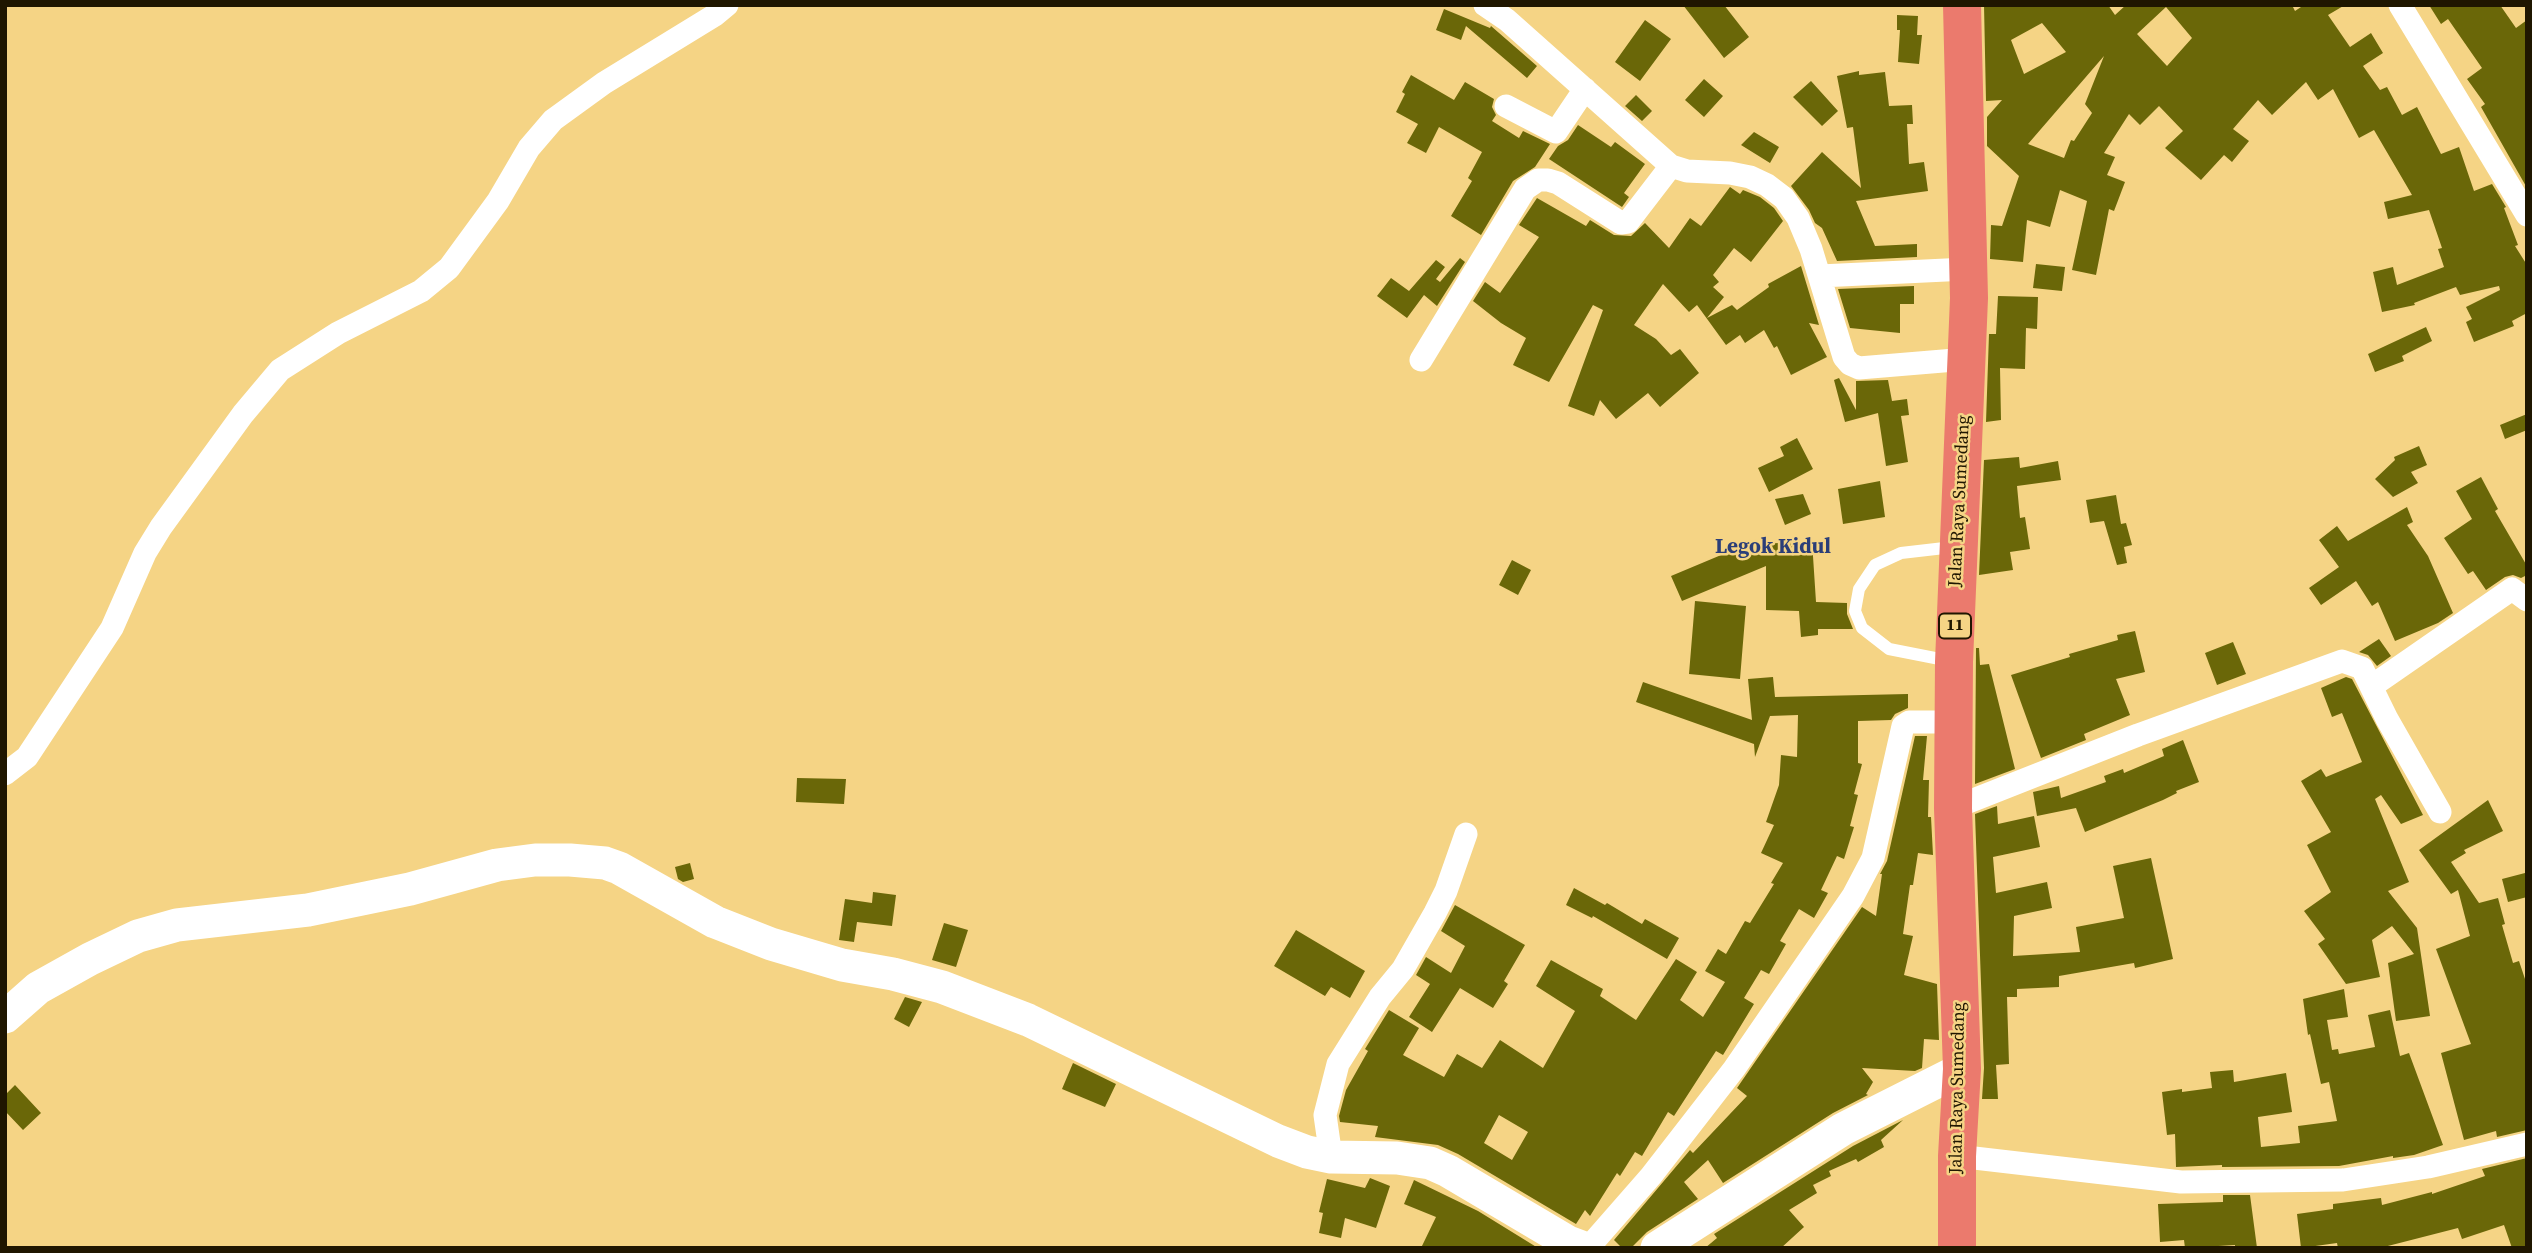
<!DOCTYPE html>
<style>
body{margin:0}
#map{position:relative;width:2532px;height:1253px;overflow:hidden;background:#f5d485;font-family:"Source Serif 4",serif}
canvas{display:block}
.frame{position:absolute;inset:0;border:7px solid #1f1600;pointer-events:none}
</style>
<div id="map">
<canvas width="2532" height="1253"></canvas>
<div class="frame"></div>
</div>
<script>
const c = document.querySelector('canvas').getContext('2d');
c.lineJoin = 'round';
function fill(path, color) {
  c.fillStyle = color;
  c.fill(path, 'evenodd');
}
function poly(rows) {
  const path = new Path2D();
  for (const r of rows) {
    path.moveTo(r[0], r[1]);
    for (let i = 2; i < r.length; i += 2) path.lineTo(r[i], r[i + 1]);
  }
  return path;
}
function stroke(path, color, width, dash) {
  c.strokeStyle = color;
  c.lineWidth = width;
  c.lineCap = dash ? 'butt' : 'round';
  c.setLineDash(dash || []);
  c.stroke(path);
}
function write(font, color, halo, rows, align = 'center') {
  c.font = font + ' "Source Serif 4",serif';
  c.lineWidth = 5;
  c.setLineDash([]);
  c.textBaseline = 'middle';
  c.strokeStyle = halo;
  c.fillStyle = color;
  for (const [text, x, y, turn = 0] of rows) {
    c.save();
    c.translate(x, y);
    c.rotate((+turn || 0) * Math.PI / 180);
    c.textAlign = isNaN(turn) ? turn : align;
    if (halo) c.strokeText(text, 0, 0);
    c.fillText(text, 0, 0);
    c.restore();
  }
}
fill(poly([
 [1683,5,1724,5,1749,37,1724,58],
 [1984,5,2108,5,2115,15,2126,5,2292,5,2295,11,2304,5,2345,5,2328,15,2350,47,2371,33,2383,53,2363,66,2380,90,2387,87,2402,115,2417,107,2441,154,2459,147,2474,191,2492,184,2506,207,2504,208,2518,245,2515,246,2527,265,2527,313,2512,321,2514,326,2474,342,2466,322,2472,319,2466,307,2500,290,2499,286,2460,295,2456,287,2414,303,2415,305,2382,312,2373,272,2393,267,2397,285,2444,267,2438,249,2442,248,2429,210,2388,219,2384,202,2412,195,2374,130,2359,138,2333,89,2318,100,2306,82,2272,115,2258,100,2233,129,2249,141,2232,162,2224,155,2201,180,2165,148,2183,131,2159,106,2140,125,2129,114,2104,153,2115,157,2107,175,2125,182,2114,211,2109,209,2096,275,2072,270,2087,201,2060,190,2050,227,2027,220,2023,262,1990,259,1991,225,2002,226,2019,176,1987,146,1987,117,2002,100,1986,101],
 [2166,7,2192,38,2167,66,2137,34],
 [2042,23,2066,52,2024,74,2011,40],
 [2104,56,2085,104,2092,113,2074,141,2071,140,2064,158,2028,144],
 [2429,5,2500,5,2516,28,2527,20,2527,188,2481,107,2485,104,2467,79,2482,68,2448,19,2441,24],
 [1444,9,1490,28,1491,26,1537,66,1527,78,1466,26,1461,40,1436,30],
 [1897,15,1918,16,1917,35,1922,35,1919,64,1898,62,1900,30,1897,30],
 [1645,20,1671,39,1640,81,1615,62],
 [1859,71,1859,75,1885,72,1889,106,1912,105,1913,124,1907,124,1909,164,1924,162,1928,191,1856,201,1875,246,1917,244,1917,257,1837,261,1822,228,1815,223,1809,210,1791,186,1822,152,1861,188,1853,127,1847,128,1837,76],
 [1411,75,1454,100,1465,82,1494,99,1492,107,1496,115,1492,121,1519,138,1523,131,1550,144,1535,167,1513,181,1481,235,1451,216,1472,181,1468,178,1482,152,1439,127,1426,153,1407,143,1418,124,1396,112,1405,94,1402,92],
 [1704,79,1723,96,1704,117,1685,100],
 [1811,81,1838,111,1822,126,1793,97],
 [1636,95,1652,111,1642,121,1625,106],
 [1578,125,1611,147,1615,142,1645,164,1624,193,1629,197,1622,207,1549,159,1558,146,1568,140],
 [1754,132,1779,147,1770,163,1741,145],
 [1730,187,1740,194,1743,190,1760,197,1774,208,1783,221,1751,262,1734,248,1713,275,1719,282,1713,287,1724,297,1707,318,1732,305,1737,310,1769,287,1768,284,1801,266,1819,325,1809,323,1827,357,1791,375,1777,346,1774,348,1764,330,1745,343,1740,335,1726,345,1697,305,1689,312,1663,284,1634,325,1656,339,1671,355,1680,349,1699,373,1660,407,1648,393,1616,419,1600,400,1594,416,1568,406,1603,310,1593,305,1549,382,1513,365,1526,338,1501,323,1473,301,1485,282,1500,293,1539,237,1519,225,1537,198,1586,226,1590,220,1614,235,1631,236,1645,223,1669,248,1690,218,1701,226],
 [1460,258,1465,262,1437,306,1424,295,1407,318,1377,296,1391,278,1409,291,1436,260,1445,267,1436,279,1440,282],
 [2036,264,2065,267,2062,291,2033,288],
 [1914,286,1914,304,1900,304,1900,333,1850,328,1838,289],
 [1998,296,2038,297,2037,329,2026,328,2025,369,2000,368,2001,420,1986,422,1989,334,1996,334],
 [2426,327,2432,341,2402,356,2404,361,2375,372,2368,354],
 [1839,378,1856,410,1856,381,1888,380,1892,401,1907,399,1909,415,1901,416,1908,462,1886,466,1878,413,1845,422,1834,380],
 [2527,414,2527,430,2505,439,2500,425],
 [1797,438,1813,469,1769,492,1758,468,1784,456,1780,447],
 [2419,446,2427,465,2411,472,2418,483,2393,497,2375,479,2395,460,2394,457],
 [2019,457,2020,468,2058,461,2061,480,2017,486,2020,518,2025,517,2030,549,2010,552,2013,570,1979,575,1984,460],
 [2481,477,2498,509,2495,511,2527,566,2527,575,2521,578,2513,575,2505,577,2486,590,2473,571,2468,574,2444,538,2472,519,2456,491],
 [1880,481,1885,517,1843,524,1838,489],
 [1803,494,1811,514,1785,525,1775,499],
 [2116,495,2121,524,2126,523,2132,545,2124,547,2127,563,2117,565,2104,521,2090,523,2086,500],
 [2407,507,2413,522,2407,525,2428,556,2453,613,2438,623,2395,641,2378,602,2372,606,2356,581,2321,605,2309,588,2339,567,2319,540,2337,526,2348,541],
 [1812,541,1816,602,1847,603,1847,614,1853,629,1818,629,1818,635,1801,637,1799,611,1766,610,1766,566,1682,601,1671,576,1745,545],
 [1512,560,1531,570,1518,595,1499,585],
 [1695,601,1746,606,1740,679,1689,674],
 [2135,631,2145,672,2116,679,2130,715,2084,734,2086,740,2041,758,2011,675,2070,657,2069,654,2118,640,2117,635],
 [2379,639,2391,656,2377,666,2368,655,2359,652],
 [2233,642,2246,674,2217,685,2205,653],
 [1976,648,1979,648,1980,665,1989,664,2015,769,1975,784],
 [1773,677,1775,697,1908,694,1908,708,1895,714,1891,720,1858,721,1858,763,1862,764,1854,794,1858,795,1850,826,1854,827,1844,859,1837,856,1821,890,1828,893,1814,918,1799,909,1780,941,1786,944,1769,974,1761,970,1744,998,1754,1004,1723,1055,1716,1051,1674,1116,1668,1112,1642,1156,1635,1152,1620,1176,1617,1173,1590,1216,1585,1210,1576,1224,1458,1154,1438,1145,1375,1137,1378,1126,1340,1122,1339,1116,1346,1090,1368,1051,1365,1049,1389,1010,1419,1028,1403,1055,1444,1077,1457,1054,1482,1068,1500,1040,1543,1068,1575,1011,1536,986,1551,960,1603,989,1600,996,1636,1020,1676,959,1697,972,1680,1000,1703,1017,1725,982,1705,971,1718,949,1726,954,1745,921,1750,923,1774,884,1771,883,1783,863,1761,853,1774,825,1766,822,1779,785,1781,755,1797,757,1798,715,1770,716,1755,757,1754,744,1636,702,1643,682,1752,720,1748,679],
 [1499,1115,1528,1132,1512,1160,1484,1143],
 [2346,677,2352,679,2423,815,2401,824,2381,795,2375,799,2409,882,2388,891,2417,928,2430,1016,2396,1021,2388,963,2414,954,2392,926,2372,940,2380,977,2346,984,2318,944,2325,939,2304,911,2331,892,2307,845,2331,832,2301,781,2321,769,2326,777,2362,762,2342,713,2332,717,2321,688],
 [1915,736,1927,736,1923,780,1929,780,1928,817,1931,817,1933,855,1918,853,1913,885,1910,885,1903,934,1913,936,1904,975,1937,984,1939,1040,1924,1039,1922,1068,1915,1071,1862,1068,1873,1082,1866,1094,1868,1095,1833,1113,1723,1183,1708,1160,1684,1182,1698,1199,1647,1232,1631,1248,1622,1248,1614,1240,1685,1156,1690,1150,1693,1153,1747,1096,1737,1088,1862,907,1876,916,1882,874,1880,874,1887,861],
 [2183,740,2199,782,2176,791,2177,793,2163,800,2085,832,2076,808,2037,816,2033,792,2059,786,2061,798,2106,782,2104,776,2123,769,2124,773,2164,756,2162,749],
 [797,778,846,779,844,804,796,802],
 [2488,800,2503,831,2464,850,2466,853,2451,862,2479,903,2498,898,2505,924,2502,925,2513,963,2519,961,2527,985,2527,1130,2497,1137,2496,1131,2464,1140,2441,1053,2471,1044,2436,949,2470,936,2458,890,2451,894,2419,850],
 [1997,806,1998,824,2034,816,2040,847,1993,857,1996,893,2047,882,2052,908,2014,916,2013,956,2080,952,2076,927,2124,918,2113,866,2151,858,2173,959,2135,968,2134,963,2059,976,2059,987,2017,989,2017,997,2007,997,2009,1064,1996,1065,1998,1099,1982,1099,1984,1068,1975,814],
 [690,863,694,879,683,882,678,879,675,867],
 [2525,873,2527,897,2508,902,2502,879],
 [1574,888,1605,905,1607,903,1642,924,1645,919,1679,938,1667,959,1593,916,1592,918,1566,905],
 [873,892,896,895,892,926,857,922,854,942,839,940,845,899,872,903],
 [1455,905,1525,945,1504,981,1508,984,1493,1008,1460,988,1432,1032,1409,1017,1430,984,1416,975,1426,957,1451,973,1465,946,1441,931],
 [944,923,968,930,956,967,932,960],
 [1296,930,1365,971,1350,998,1331,987,1325,996,1274,966],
 [2344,989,2348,1017,2327,1020,2332,1050,2338,1049,2339,1054,2375,1047,2368,1015,2390,1010,2400,1056,2409,1053,2443,1145,2414,1155,2393,1158,2393,1156,2339,1166,2222,1167,2222,1165,2176,1167,2175,1134,2167,1135,2162,1092,2182,1089,2182,1092,2212,1088,2210,1072,2233,1070,2234,1082,2286,1073,2292,1112,2258,1117,2261,1147,2300,1143,2298,1126,2337,1121,2329,1082,2321,1084,2310,1034,2308,1035,2303,999],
 [905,997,922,1002,909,1027,894,1019],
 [1073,1063,1116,1084,1105,1107,1062,1089],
 [15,1085,41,1113,23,1130,5,1111,5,1095],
 [1903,1120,1881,1140,1884,1147,1858,1162,1856,1159,1829,1171,1831,1176,1813,1185,1817,1193,1789,1210,1804,1227,1781,1248,1705,1248,1717,1238,1714,1234,1853,1146],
 [2527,1158,2527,1248,2512,1248,2504,1225,2462,1239,2458,1228,2380,1248,2338,1248,2337,1243,2301,1248,2297,1214,2333,1209,2333,1204,2381,1198,2382,1205,2432,1192,2432,1194,2485,1176,2482,1169],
 [1370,1178,1390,1186,1376,1228,1345,1218,1341,1238,1319,1233,1323,1213,1319,1212,1327,1179,1365,1188],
 [1414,1180,1478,1211,1538,1248,1421,1248,1436,1217,1404,1204],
 [2223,1195,2250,1195,2257,1248,2235,1248,2235,1245,2185,1248,2184,1240,2160,1242,2158,1204,2223,1202]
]), '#6a6708');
stroke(poly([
 [1950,661,1889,649,1862,628,1855,611,1859,589,1875,565,1901,553,1953,547]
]), '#fff', 12);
stroke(poly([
 [1485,5,1507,20,1671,166,1687,171,1730,173,1750,177,1767,185,1784,198,1798,218,1811,249,1844,357,1850,364,1859,368,1967,359],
 [2400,5,2527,215],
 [1506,106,1556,132,1585,89],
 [1820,276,1967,269],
 [1421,360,1525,189,1538,180,1548,180,1558,183,1621,223,1628,222,1671,166],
 [2372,686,2512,589,2527,600],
 [5,774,27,757,112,628,145,553,161,527,243,414,280,370,338,333,421,291,449,268,498,201,529,148,553,120,604,83,715,15,727,5],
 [1953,808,2138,735,2342,661,2362,668,2387,719,2440,812],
 [1957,1156,2181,1182,2343,1180,2428,1167,2527,1144],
 [1331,1157,1325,1115,1338,1064,1380,997,1403,969,1435,913,1446,891,1466,834],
 [1588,1248,1651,1176,1734,1069,1853,896,1873,858,1903,726,1909,722,1953,722]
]), '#fff', 23);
stroke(poly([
 [5,1017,38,988,90,959,138,936,177,925,308,910,410,889,497,865,535,860,570,860,605,863,619,868,715,922,771,944,842,965,893,974,942,987,1028,1020,1278,1141,1307,1152,1331,1157,1397,1158,1430,1163,1448,1171,1568,1242,1584,1248],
 [1657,1248,1843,1129,1962,1069]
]), '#fff', 33);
stroke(poly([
 [1957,1248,1957,1156,1962,1069,1953,808,1954,662,1969,298,1962,5]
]), '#eb7a6d', 38);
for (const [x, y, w] of [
 [1955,626,32]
]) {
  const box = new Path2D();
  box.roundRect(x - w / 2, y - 12.5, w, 25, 5);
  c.fillStyle = '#f5d485';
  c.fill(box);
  stroke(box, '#1f1600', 2);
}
write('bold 16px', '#1f1600', null, [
 ["11",1955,626]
]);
write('18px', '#1f1600', '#f5d485', [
 ["Jalan Raya Sumedang",1960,501,-87],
 ["Jalan Raya Sumedang",1958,1088,-89]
]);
write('bold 21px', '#2b3e78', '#f5d485', [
 ["Legok Kidul",1773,548]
]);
</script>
